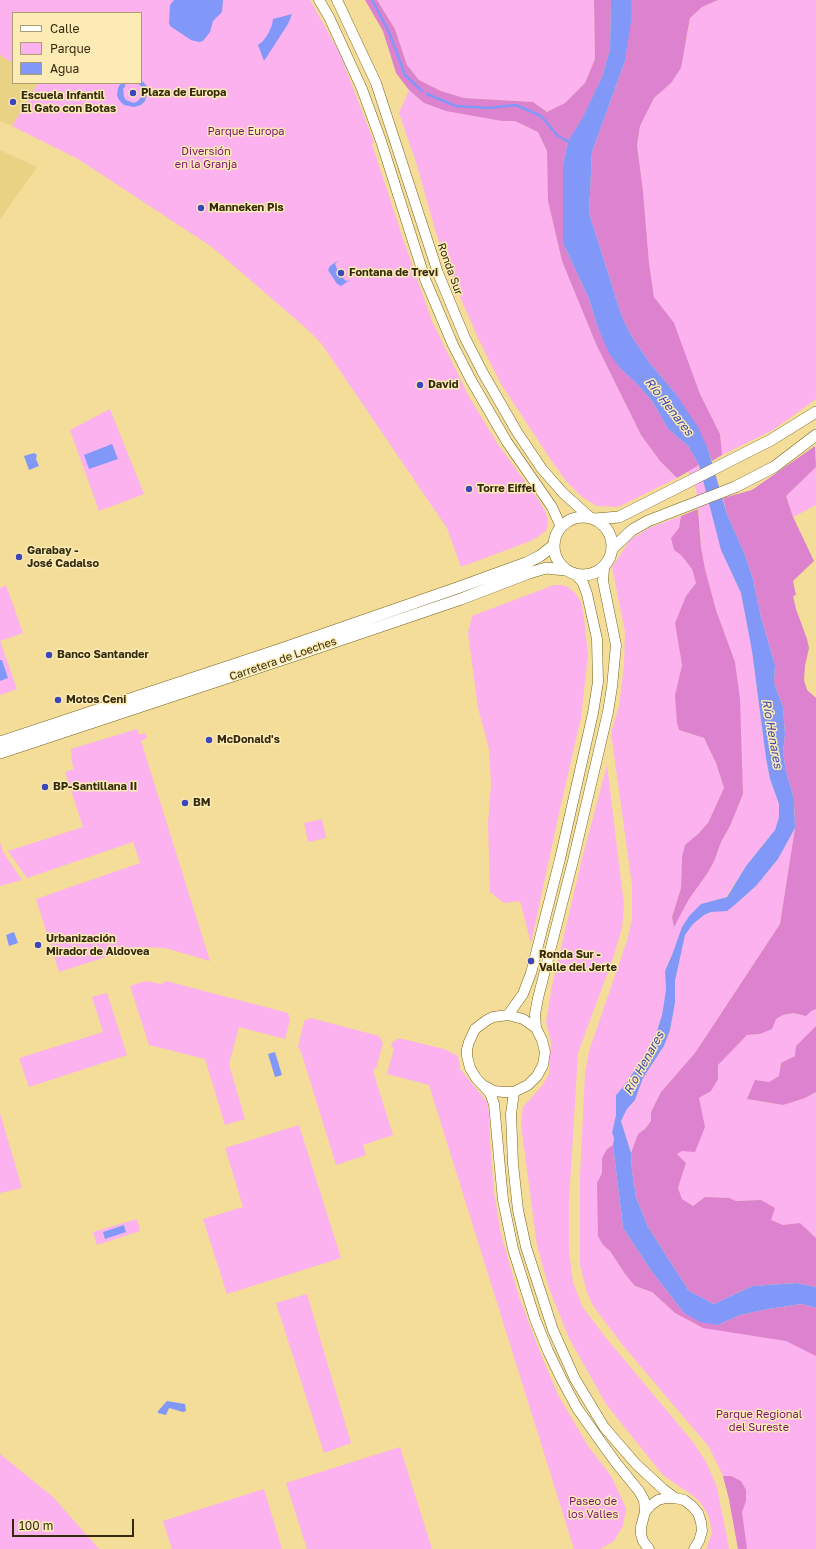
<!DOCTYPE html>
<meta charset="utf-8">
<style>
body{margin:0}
#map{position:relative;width:816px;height:1549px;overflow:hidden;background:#f3dd98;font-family:"Golos Text",sans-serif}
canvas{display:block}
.legend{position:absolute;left:12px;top:12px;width:130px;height:72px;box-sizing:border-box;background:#fcebb4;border:1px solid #ac9e72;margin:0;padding:5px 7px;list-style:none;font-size:12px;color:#342b0f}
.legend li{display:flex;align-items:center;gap:8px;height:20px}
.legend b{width:20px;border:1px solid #ac9e72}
.scale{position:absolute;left:12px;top:1519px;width:122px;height:18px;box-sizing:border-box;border:2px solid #342b0f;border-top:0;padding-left:5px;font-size:12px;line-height:14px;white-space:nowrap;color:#342b0f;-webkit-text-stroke:3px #fcebb4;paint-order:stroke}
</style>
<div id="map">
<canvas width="816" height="1549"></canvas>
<ul class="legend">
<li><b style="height:5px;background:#fff"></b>Calle</li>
<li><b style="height:11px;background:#fbb2ef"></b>Parque</li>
<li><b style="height:11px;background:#8298f9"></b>Agua</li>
</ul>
<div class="scale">100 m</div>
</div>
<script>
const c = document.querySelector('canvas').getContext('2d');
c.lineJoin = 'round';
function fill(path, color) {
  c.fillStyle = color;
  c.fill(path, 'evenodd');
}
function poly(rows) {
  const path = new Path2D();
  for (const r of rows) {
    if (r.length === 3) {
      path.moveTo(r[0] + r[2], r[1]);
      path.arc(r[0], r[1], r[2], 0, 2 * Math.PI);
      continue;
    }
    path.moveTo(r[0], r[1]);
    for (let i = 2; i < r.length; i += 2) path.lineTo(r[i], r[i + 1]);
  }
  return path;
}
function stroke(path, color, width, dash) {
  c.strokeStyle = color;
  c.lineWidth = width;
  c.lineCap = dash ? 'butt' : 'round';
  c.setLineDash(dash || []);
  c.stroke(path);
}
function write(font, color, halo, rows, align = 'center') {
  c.font = font + ' "Golos Text",sans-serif';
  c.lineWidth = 3;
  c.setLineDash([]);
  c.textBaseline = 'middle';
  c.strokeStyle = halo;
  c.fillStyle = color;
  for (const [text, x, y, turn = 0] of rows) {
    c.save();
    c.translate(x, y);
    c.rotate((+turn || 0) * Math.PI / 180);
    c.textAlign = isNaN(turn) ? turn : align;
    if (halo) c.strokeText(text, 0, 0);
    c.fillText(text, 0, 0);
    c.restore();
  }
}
fill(poly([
 [0,55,13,63,13,83,38,83,12,126,0,121],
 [0,150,37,167,0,219]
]), '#ead284');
fill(poly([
 [0,0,310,0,339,52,374,142,372,144,402,236,432,321,469,397,499,446,540,502,546,513,548,523,546,531,533,540,461,567,447,528,321,343,307,329,212,247,78,159,12,126,38,83,141,83,141,13,13,13,13,63,0,55],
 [377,0,594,0,595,59,585,83,565,103,547,112,533,102,464,98,441,91,419,80,407,65,395,29],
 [718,0,816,0,816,399,773,430,722,455,720,434,700,394,687,359,664,310,654,297,649,263,643,191,637,145,640,126,654,98,671,83,687,37,690,18,702,7],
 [409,90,424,103,502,121,515,121,538,132,547,151,548,201,562,261,596,344,641,435,660,461,677,478,618,507,597,506,582,497,567,482,551,460,501,384,479,340,457,290,436,233,416,162,399,113],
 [110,409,144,494,99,511,70,430],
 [699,465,721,550,741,593,752,651,766,758,770,779,779,804,779,817,775,830,746,866,726,897,701,904,682,927,672,955,665,971,666,990,662,1015,653,1044,624,1086,616,1095,616,1115,612,1133,614,1138,613,1145,607,1149,602,1173,597,1184,603,1245,610,1251,625,1274,635,1286,652,1292,675,1313,703,1328,816,1323,816,1549,738,1549,729,1499,723,1476,709,1447,621,1343,603,1319,592,1304,586,1289,580,1265,580,1176,585,1074,589,1051,627,941,632,919,632,885,611,733,619,706,624,666,625,632,612,567,630,540,649,528,681,516,674,550,681,555,692,569,696,583,686,596,675,623,682,665,675,695,679,730,704,738,716,763,724,788,708,823,698,834,685,845,682,857,681,888,672,917,674,926,689,899,709,871,715,859,721,842,730,826,743,794,735,662,716,610,705,569,701,547,700,522,696,489,688,471],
 [816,467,816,505,793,517,786,496],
 [6,585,23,633,0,641,0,588],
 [554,585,562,585,568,587,575,593,581,602,584,618,588,655,581,718,561,804,531,943,520,901,504,903,490,892,488,823,491,784,489,749,478,708,468,633,472,616],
 [0,641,17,689,0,695],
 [137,729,139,735,145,733,147,738,141,741,210,961,165,948,137,947,59,972,36,899,140,863,133,842,27,878,8,851,83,827,65,772,74,769,72,762,71,749],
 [607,765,624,905,622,928,613,958,578,1053,569,1201,569,1252,573,1282,582,1306,606,1338,693,1442,706,1462,717,1487,729,1549,706,1549,712,1533,709,1517,701,1503,691,1494,677,1485,662,1474,606,1404,569,1338,549,1288,537,1246,521,1124,523,1107,542,1086,549,1074,551,1042,546,1022,552,986,582,859],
 [322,819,326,838,308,842,304,823],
 [795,828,780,924,695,1053,661,1092,651,1112,651,1121,645,1129,638,1134,631,1153,621,1121,627,1109,635,1100,643,1078,664,1046,670,1030,675,1003,675,981,685,935,693,924,704,915,737,903,755,887,778,859],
 [0,842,3,852,22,880,0,886],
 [146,981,161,984,166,981,288,1013,290,1020,285,1039,239,1027,229,1064,245,1119,225,1125,205,1059,149,1045,130,986],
 [107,993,127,1055,29,1087,19,1058,103,1032,92,997],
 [816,1009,816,1026,797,1046,795,1056,781,1063,779,1076,769,1082,747,1099,783,1105,805,1098,816,1092,816,1238,800,1223,783,1225,771,1220,761,1200,736,1201,729,1198,705,1197,693,1206,682,1199,678,1188,686,1163,677,1154,682,1151,699,1098,711,1091,717,1065,747,1035,760,1034,776,1019,783,1015,793,1013,800,1015],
 [311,1018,379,1036,383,1043,377,1066,373,1071,393,1135,363,1145,366,1155,336,1165,301,1052,298,1047,304,1021],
 [397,1039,403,1039,444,1049,458,1056,460,1069,487,1102,489,1112,490,1142,494,1192,501,1234,519,1297,542,1357,558,1395,588,1446,611,1476,626,1508,623,1526,614,1541,600,1549,574,1549,429,1085,387,1074,394,1048,391,1047,392,1043],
 [0,1113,22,1188,0,1193],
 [299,1125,341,1258,227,1294,203,1219,243,1207,225,1148],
 [137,1219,140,1231,97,1245,93,1232],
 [124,1225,126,1232,105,1239,103,1232],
 [307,1294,351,1443,324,1453,276,1303],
 [400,1447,432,1549,307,1549,286,1483],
 [0,1454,53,1497,99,1549,0,1549],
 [264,1489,282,1549,172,1549,163,1521]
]), '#fbb2ef');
fill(poly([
 [365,0,377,0,395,29,407,65,419,80,441,91,464,98,533,102,547,112,565,103,585,83,595,59,594,0,611,0,610,49,602,77,582,120,568,141,563,165,563,243,589,299,598,328,620,368,636,383,652,401,668,429,688,446,699,465,677,478,660,461,641,435,596,344,562,261,548,201,547,151,538,132,515,121,502,121,446,111,424,103,409,90,396,73,383,31],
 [632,0,718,0,702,7,690,18,681,68,671,83,654,98,640,126,637,145,643,191,649,263,654,297,674,323,700,394,720,434,722,455,712,461,708,449,675,393,649,362,631,335,622,317,589,213,592,152,625,61],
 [815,446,816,467,786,496,793,517,814,561,793,581,796,595,793,596,796,609,807,639,809,648,805,666,804,680,807,690,816,698,816,1009,811,1011,806,1016,793,1013,783,1015,776,1019,772,1029,760,1034,747,1035,718,1065,718,1079,711,1091,699,1098,705,1127,695,1152,682,1151,677,1154,686,1163,678,1188,682,1199,693,1206,705,1197,729,1198,736,1201,761,1200,775,1208,771,1220,783,1225,800,1223,816,1238,816,1287,796,1283,752,1286,714,1304,689,1291,648,1227,636,1197,632,1171,631,1153,638,1134,645,1129,651,1121,651,1112,661,1092,695,1053,780,924,795,828,794,799,786,771,783,752,785,734,783,707,774,683,775,665,761,617,753,579,745,555,727,514,723,498,752,490],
 [698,509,701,547,705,569,716,610,735,662,740,699,743,794,730,826,721,842,715,859,709,871,689,899,674,927,672,917,681,888,682,857,685,845,698,834,708,823,724,788,716,763,704,738,679,730,677,723,675,695,682,665,675,623,686,596,696,583,692,569,681,555,674,550,671,538,679,528,681,516],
 [816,1026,816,1092,805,1098,783,1105,747,1099,755,1080,769,1082,779,1076,781,1063,795,1056,796,1046],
 [613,1145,623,1228,650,1269,684,1313,718,1325,740,1315,768,1309,802,1304,816,1308,816,1356,786,1341,703,1328,675,1313,652,1292,635,1286,625,1274,610,1251,603,1245,598,1236,597,1183,602,1173,602,1158,607,1149],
 [723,1476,731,1476,741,1481,746,1490,746,1501,742,1512,747,1549,738,1549,729,1499]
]), '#dc82ce');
fill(poly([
 [174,0,223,0,222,12,213,21,210,32,203,41,199,42,191,40,170,26,169,23,170,5],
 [611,0,632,0,631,21,625,61,592,152,589,213,622,317,631,335,649,362,675,393,698,427,708,449,727,514,745,555,753,579,761,617,775,665,774,683,783,707,785,734,783,752,786,771,794,799,795,828,778,859,756,886,737,903,727,911,711,912,704,915,693,924,685,935,675,981,675,1003,670,1030,664,1046,643,1078,635,1100,627,1109,621,1121,631,1153,632,1171,636,1197,648,1227,689,1291,714,1304,752,1286,796,1283,816,1287,816,1308,802,1304,768,1309,740,1315,718,1325,700,1322,684,1313,650,1269,623,1228,613,1145,614,1138,612,1133,616,1115,616,1095,624,1086,653,1044,662,1015,666,990,665,971,672,955,682,927,690,915,701,904,727,897,746,866,775,830,779,817,779,804,770,779,766,758,752,651,741,593,721,550,699,465,688,446,668,429,652,401,636,383,620,368,609,353,598,328,589,299,563,243,563,165,568,141,582,119,602,77,610,49],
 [292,14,288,24,264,61,258,45,263,41,268,34,272,25,273,19],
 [141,80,146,85,148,91,145,101,141,105,134,107,124,105,119,100,117,95,118,88,121,83,126,85,123,89,124,97,126,100,134,103,138,101,143,95,143,89,140,85,136,83,141,83],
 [339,260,335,264,339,274,346,281,350,280,341,286,337,284,328,270,330,266],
 [112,444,118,459,89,469,84,455],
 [34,453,37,455,36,459,39,466,29,470,24,456],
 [0,660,2,660,8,678,0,681],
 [14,932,18,943,9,946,6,935],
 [275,1052,282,1075,275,1077,268,1054],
 [124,1225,126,1232,105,1239,103,1232],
 [167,1401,185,1404,186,1411,183,1412,169,1408,166,1415,158,1413,158,1411]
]), '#8298f9');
stroke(poly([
 [372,0,389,32,405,75,422,91],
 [427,94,456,106,488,108,516,105,541,116,558,136,569,142]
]), '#8298f9', 2.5);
const secondary = poly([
 [319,0,329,17,362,89,381,141,425,279,453,345,471,380,507,442,552,507,561,527],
 [337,0,376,83,438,273,465,338,483,373,517,432,542,469,563,493,591,518],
 [508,1015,523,994,531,973,560,859,593,713,598,682,597,639,587,594,583,583,577,576],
 [536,1028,535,1014,538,998,573,861,608,712,612,687,616,645,603,581,604,568],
 [485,1086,494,1091,504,1092,514,1092,528,1085,537,1076,543,1065,545,1052,542,1040,536,1028,523,1019,508,1015,493,1017,487,1020,475,1029,469,1042,467,1049,467,1056,470,1068,476,1078,490,1093,494,1104,503,1200,513,1249,535,1319,548,1351,562,1380,577,1408,601,1442,617,1464,639,1491,644,1500,645,1512],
 [514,1092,511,1114,513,1164,518,1210,526,1247,553,1330,575,1379,604,1427,636,1464,663,1489,675,1498],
 [649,1549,643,1541,641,1534,641,1527,645,1512,651,1505,658,1500,666,1498,675,1498,684,1500,692,1506,698,1513,701,1522,702,1531,699,1541,694,1549]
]);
const primary = poly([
 [583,546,29],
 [595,519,619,517,771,440,816,412],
 [613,548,632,530,648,521,735,487,774,467,816,435],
 [0,742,281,649,457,588,526,563,540,556,554,545],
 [0,753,299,654,461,599,529,573,546,568,565,570]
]);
stroke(secondary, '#77631c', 11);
stroke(primary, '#77631c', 12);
stroke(secondary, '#fff', 10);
stroke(primary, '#fff', 11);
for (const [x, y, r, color] of [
 [133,93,4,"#3b46ba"],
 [13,102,4,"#3b46ba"],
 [201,208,4,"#3b46ba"],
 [341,273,4,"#3b46ba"],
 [420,385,4,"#3b46ba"],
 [469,489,4,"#3b46ba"],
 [19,557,4,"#3b46ba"],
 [49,655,4,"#3b46ba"],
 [58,700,4,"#3b46ba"],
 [209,740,4,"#3b46ba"],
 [45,787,4,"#3b46ba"],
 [185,803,4,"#3b46ba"],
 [38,945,4,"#3b46ba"],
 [531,961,4,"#3b46ba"]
]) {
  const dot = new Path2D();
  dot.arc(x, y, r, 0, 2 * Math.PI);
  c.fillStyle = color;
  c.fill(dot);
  stroke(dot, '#fcebb4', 1.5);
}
write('bold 11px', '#342b0f', '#fcebb4', [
 ["Plaza de Europa",141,93],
 ["Escuela Infantil",21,96],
 ["El Gato con Botas",21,109],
 ["Manneken Pis",209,208],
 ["Fontana de Trevi",349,273],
 ["David",428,385],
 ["Torre Eiffel",477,489],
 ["Garabay -",27,551],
 ["José Cadalso",27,564],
 ["Banco Santander",57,655],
 ["Motos Ceni",66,700],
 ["McDonald's",217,740],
 ["BP-Santillana II",53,787],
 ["BM",193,803],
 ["Urbanización",46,939],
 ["Mirador de Aldovea",46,952],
 ["Ronda Sur -",539,955],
 ["Valle del Jerte",539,968]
], 'left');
write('11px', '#7e1074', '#fcebb4', [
 ["Parque Europa",246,132],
 ["Diversión",206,152],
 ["en la Granja",206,165],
 ["Parque Regional",759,1415],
 ["del Sureste",759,1428],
 ["Paseo de",593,1502],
 ["los Valles",593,1515]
]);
write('11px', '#342b0f', '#fcebb4', [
 ["Ronda Sur",450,269,70],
 ["Carretera de Loeches",283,659,-19]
]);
write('italic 12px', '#3945b4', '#fcebb4', [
 ["Río Henares",669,407,52],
 ["Río Henares",772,734,80],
 ["Río Henares",644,1063,-61]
]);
</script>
